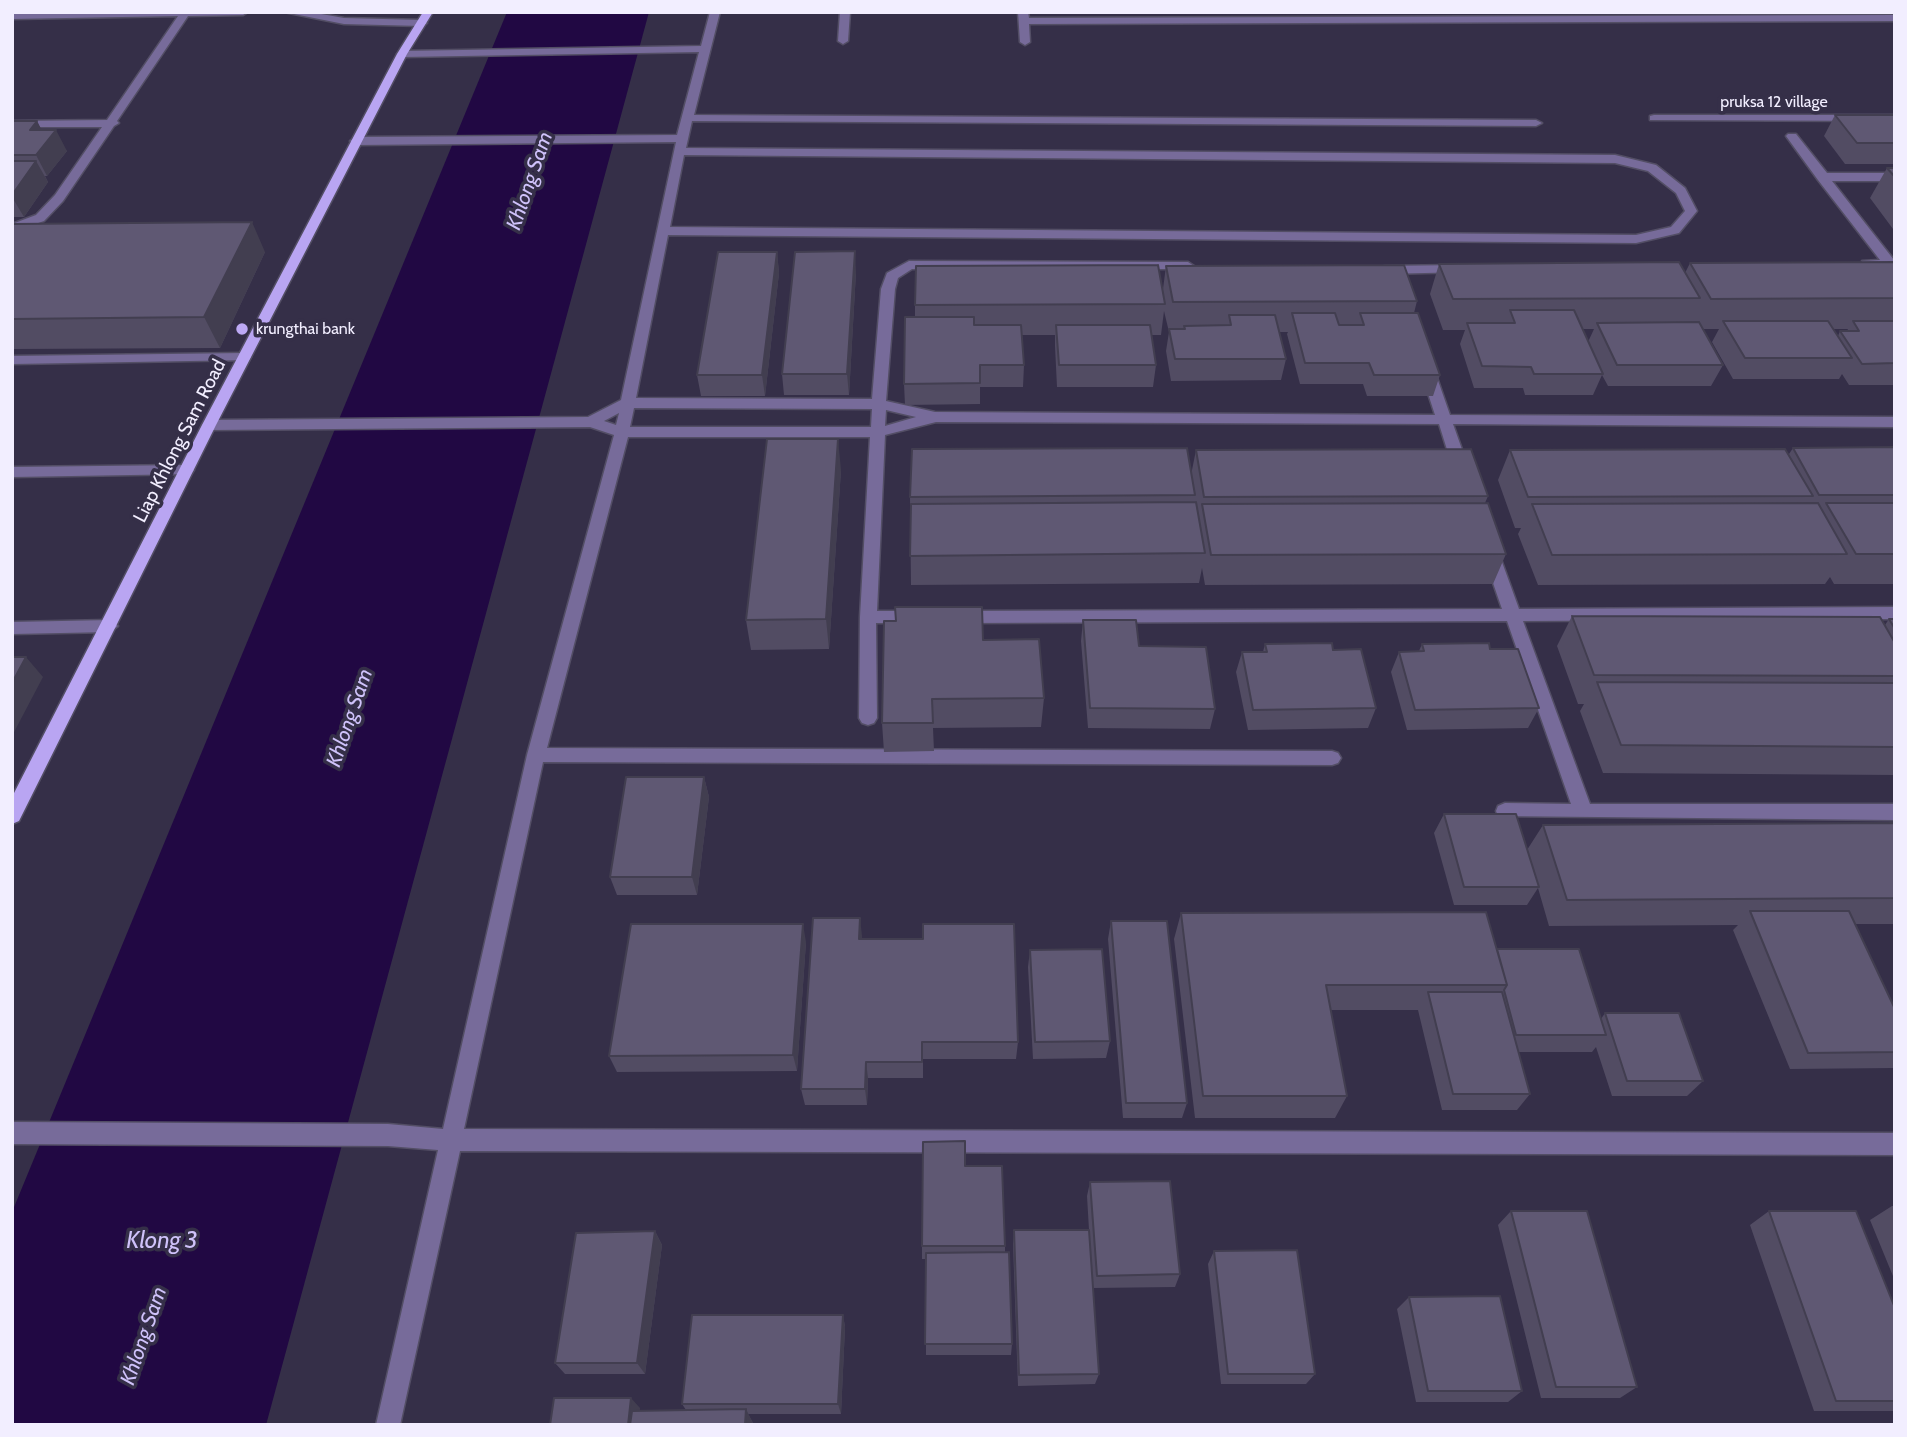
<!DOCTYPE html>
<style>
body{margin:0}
#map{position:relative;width:1907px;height:1437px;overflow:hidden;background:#352f48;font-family:Cabin,sans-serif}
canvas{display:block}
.frame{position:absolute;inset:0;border:14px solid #f2eeff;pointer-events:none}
</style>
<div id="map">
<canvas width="1907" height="1437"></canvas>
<div class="frame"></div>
</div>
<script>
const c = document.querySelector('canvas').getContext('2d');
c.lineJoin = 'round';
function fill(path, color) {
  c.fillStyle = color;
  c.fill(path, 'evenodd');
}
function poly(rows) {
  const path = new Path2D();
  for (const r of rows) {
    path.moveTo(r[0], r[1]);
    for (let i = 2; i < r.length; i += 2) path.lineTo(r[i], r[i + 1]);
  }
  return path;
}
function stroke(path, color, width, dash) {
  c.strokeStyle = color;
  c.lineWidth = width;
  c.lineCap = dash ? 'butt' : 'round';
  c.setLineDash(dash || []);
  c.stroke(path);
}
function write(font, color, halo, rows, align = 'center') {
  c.font = font + ' Cabin,sans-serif';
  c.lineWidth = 7;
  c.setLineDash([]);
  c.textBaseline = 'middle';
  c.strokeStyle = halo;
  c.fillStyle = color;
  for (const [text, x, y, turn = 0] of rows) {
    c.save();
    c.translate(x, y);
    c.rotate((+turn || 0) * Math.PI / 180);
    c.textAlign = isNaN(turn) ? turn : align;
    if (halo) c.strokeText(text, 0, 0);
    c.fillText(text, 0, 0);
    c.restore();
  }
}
fill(poly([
 [507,12,649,12,266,1425,12,1425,12,1212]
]), '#210843');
const minor = poly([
 [248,12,243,15,188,16,117,121,119,123,114,126,63,201,44,221,12,232,12,224,36,215,55,195,102,127,12,127,12,121,107,120,178,16,12,19,12,13,248,12],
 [284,12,310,12,344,18,422,20,427,23,422,26,344,24,284,12],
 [710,12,720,12,694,115,1536,120,1542,123,1536,126,692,121,686,148,1615,155,1656,165,1685,188,1697,211,1679,233,1636,243,668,235,636,398,872,399,881,289,887,273,909,261,1188,262,1194,266,1193,269,912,269,898,278,895,289,886,401,935,412,1435,415,1420,369,1427,365,1434,369,1450,415,1895,417,1895,427,1453,424,1470,472,1462,477,1454,472,1439,424,936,422,885,435,877,611,918,611,926,617,918,623,876,623,877,718,874,723,868,725,862,723,859,718,860,617,870,437,628,437,547,748,1332,751,1338,753,1341,758,1338,763,1332,765,543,762,464,1129,1895,1133,1895,1155,460,1151,400,1425,376,1425,438,1150,388,1146,12,1144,12,1122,388,1124,443,1129,527,755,614,435,590,427,209,430,202,425,209,420,588,417,621,400,676,142,356,145,350,141,356,137,677,135,699,52,402,57,397,54,402,51,701,46,710,12],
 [684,155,1615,163,1648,171,1676,193,1685,211,1671,227,1636,235,670,227,684,155],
 [634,408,872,409,871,427,630,427,634,408],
 [886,410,916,417,885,426,886,410],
 [619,413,616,425,604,421,619,413],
 [840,12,850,12,848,41,843,44,838,41,840,12],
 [1018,12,1028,12,1029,18,1895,15,1895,21,1029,24,1030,42,1025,45,1020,42,1018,12],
 [1654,115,1895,115,1895,121,1650,120,1650,116,1654,115],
 [1788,134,1796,134,1827,173,1895,173,1895,181,1832,181,1894,260,1894,266,1862,267,1862,261,1880,260,1818,180,1786,136,1788,134],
 [1461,265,1466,266,1466,272,1384,274,1377,270,1384,266,1461,265],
 [244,353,251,357,249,360,12,364,12,356,244,353],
 [186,465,194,470,191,474,12,477,12,467,186,465],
 [1490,545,1498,551,1519,609,1895,607,1895,619,1523,621,1590,804,1895,804,1895,820,1498,816,1496,811,1498,806,1505,803,1571,804,1507,621,960,623,952,617,960,611,1502,609,1482,551,1490,545],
 [110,620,118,626,110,632,12,634,12,622,110,620]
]);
const major = poly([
 [423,12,433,12,407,54,216,425,19,821,12,824,12,797,202,425,397,54,423,12]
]);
stroke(minor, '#534e65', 3);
stroke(major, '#534e65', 3);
fill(minor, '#776b9a');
fill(major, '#b9a5f2');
fill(poly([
 [1835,115,1895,115,1895,164,1845,164,1824,136],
 [12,121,37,121,41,130,67,151,47,176,45,176,48,182,24,217,12,217],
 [1887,168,1895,168,1895,229,1893,229,1870,198],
 [12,224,265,252,220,348,12,349],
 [777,252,779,273,765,396,701,396,697,375],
 [1895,262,1895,385,1849,385,1842,374,1839,379,1733,379,1712,342,1719,329,1703,329,1723,365,1711,386,1608,386,1602,375,1593,395,1525,395,1523,388,1474,388,1460,344,1465,330,1443,330,1430,294,1439,264,1685,273,1690,263],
 [1583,329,1594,329,1588,342],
 [1833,329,1848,329,1847,331,1840,331,1838,336],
 [1166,266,1417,301,1414,313,1440,375,1433,396,1367,396,1363,384,1300,384,1287,334,1288,332,1279,332,1286,359,1281,380,1171,381,1166,351,1169,332,1164,311,1161,335,1151,335,1156,365,1153,387,1057,387,1055,346,1055,335,1022,335,1024,365,1023,387,980,387,980,404,905,405,904,384,915,317,915,305,1163,289],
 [856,272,849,395,784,395,782,374],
 [1895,447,1895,584,1834,584,1830,577,1825,584,1538,585,1518,534,1521,528,1515,528,1498,480,1510,450,1789,454,1793,448],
 [1196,450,1488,496,1485,503,1506,554,1493,584,1205,585,1202,568,1199,583,911,585,910,497,1191,475],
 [841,470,829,649,751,650,746,620],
 [1572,616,1885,625,1889,619,1895,619,1895,775,1603,773,1580,711,1584,704,1578,704,1557,646],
 [1083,620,1139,646,1215,709,1210,729,1088,728,1081,641],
 [983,640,1044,698,1041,727,933,728,934,751,884,752,882,723],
 [1265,644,1333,650,1376,708,1368,728,1248,730,1236,672,1242,652,1263,652],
 [1422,644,1490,649,1539,708,1528,728,1407,730,1391,672,1399,652,1419,651],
 [704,777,709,797,697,895,617,895,610,877],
 [1444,814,1527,850,1543,825,1895,823,1895,924,1855,924,1895,1009,1895,1067,1893,1068,1790,1069,1733,930,1738,925,1549,926,1538,888,1527,905,1454,905,1434,833],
 [1181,913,1497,949,1601,1019,1605,1013,1703,1081,1687,1096,1612,1096,1596,1047,1592,1052,1518,1052,1530,1094,1517,1110,1442,1110,1418,1010,1331,1010,1347,1096,1335,1118,1195,1118,1174,939],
 [1111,921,1187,1103,1182,1118,1123,1118,1108,939],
 [862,936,862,939,923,939,1018,1042,1016,1059,923,1059,923,1078,868,1078,867,1105,805,1105,801,1089],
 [806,942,797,1071,617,1072,609,1056],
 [1030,950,1110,1041,1106,1058,1033,1059,1028,967],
 [965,1166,1005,1246,1005,1252,1012,1344,1011,1355,926,1355,926,1259,922,1259,922,1246],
 [1090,1182,1180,1274,1175,1287,1093,1288,1099,1374,1095,1384,1018,1386,1013,1244,1014,1230,1089,1230,1087,1196],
 [1892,1206,1895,1206,1895,1281,1870,1220],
 [1511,1211,1637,1387,1620,1398,1541,1398,1498,1225],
 [1769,1211,1895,1308,1895,1411,1814,1411,1750,1225],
 [655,1231,662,1245,645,1374,565,1374,555,1363],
 [1214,1251,1315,1374,1306,1384,1221,1384,1208,1264],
 [1409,1297,1522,1391,1508,1402,1416,1402,1397,1309],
 [843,1315,845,1327,841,1414,748,1414,753,1423,550,1425,640,1408,639,1411,686,1410,682,1404]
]), '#524c63');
fill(poly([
 [37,121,47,140,56,130,67,151,47,176,36,155,30,130],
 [36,161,48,182,24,217,12,197,12,195],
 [252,222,265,252,220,348,204,317],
 [855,251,856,272,849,395,847,374],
 [777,252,779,273,765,396,762,375],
 [838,439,841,470,829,649,826,619],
 [26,657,43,677,12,736,12,683],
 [704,777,709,797,697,895,692,877],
 [860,918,862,936,861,957,859,939],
 [803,924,806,942,797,1071,793,1055],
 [866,1062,868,1078,867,1105,865,1089],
 [655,1231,662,1245,645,1374,637,1363],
 [843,1315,845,1327,841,1414,838,1404],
 [631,1398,640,1408,638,1425,628,1425],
 [746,1409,753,1423,753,1425,745,1425]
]), '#423e50');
const building = poly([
 [1835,115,1895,115,1895,143,1857,143,1835,115],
 [12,121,37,121,30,130,56,130,36,155,12,155,12,121],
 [12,161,36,161,12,195,12,161],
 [1887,168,1895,168,1895,177,1887,168],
 [252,222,204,317,12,319,12,224,252,222],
 [855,251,847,374,782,374,795,252,855,251],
 [718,252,777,252,762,375,697,375,718,252],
 [1679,262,1700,298,1453,299,1439,264,1679,262],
 [1895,262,1895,298,1711,299,1690,263,1895,262],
 [1158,265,1165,304,915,305,916,266,1158,265],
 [1404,265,1417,301,1173,302,1166,266,1404,265],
 [1510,310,1574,310,1603,374,1534,374,1531,367,1482,366,1467,323,1515,323,1510,310],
 [1292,313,1335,313,1339,325,1364,325,1360,313,1418,313,1440,375,1374,375,1369,363,1305,363,1292,313],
 [1229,315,1275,315,1286,359,1175,359,1169,329,1185,329,1184,326,1231,325,1229,315],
 [905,317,974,317,974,325,1021,325,1024,365,980,365,980,383,904,384,905,317],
 [1723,321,1828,321,1852,358,1745,358,1723,321],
 [1853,321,1895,321,1895,363,1862,364,1840,331,1859,331,1853,321],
 [1699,322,1723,365,1617,365,1597,323,1699,322],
 [1056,325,1150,325,1156,365,1059,365,1056,325],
 [767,439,838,439,826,619,746,620,767,439],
 [1895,447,1895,495,1819,495,1793,448,1895,447],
 [1187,448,1195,495,910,497,912,449,1187,448],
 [1471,449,1488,496,1204,497,1196,450,1471,449],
 [1785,449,1813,496,1528,497,1510,450,1785,449],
 [1196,502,1205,553,910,556,911,504,1196,502],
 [1488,503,1506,554,1211,555,1202,504,1488,503],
 [1818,503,1847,554,1552,555,1532,504,1818,503],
 [1826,503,1895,503,1895,554,1856,554,1826,503],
 [895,607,982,607,983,640,1039,639,1044,698,932,699,933,723,882,723,884,621,896,621,895,607],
 [1572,616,1880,617,1895,643,1895,676,1594,675,1572,616],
 [1889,619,1895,619,1895,629,1889,619],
 [1083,620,1136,620,1139,646,1206,647,1215,709,1090,708,1083,620],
 [1332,643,1333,650,1361,649,1376,708,1253,710,1242,652,1267,652,1265,644,1332,643],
 [1489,643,1490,649,1518,649,1539,708,1415,710,1399,652,1424,651,1422,644,1489,643],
 [12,657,26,657,12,683,12,657],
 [1597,682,1895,683,1895,747,1621,745,1597,682],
 [626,777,704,777,692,877,610,877,626,777],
 [1444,814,1516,814,1539,887,1464,887,1444,814],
 [1895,823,1895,898,1567,900,1543,825,1895,823],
 [1750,911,1849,911,1895,1009,1895,1052,1808,1053,1750,911],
 [1486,912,1507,985,1326,985,1347,1096,1203,1096,1181,913,1486,912],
 [813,918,860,918,859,939,923,939,923,924,1014,924,1018,1042,922,1042,922,1062,866,1062,865,1089,801,1089,813,918],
 [1111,921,1167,921,1187,1103,1126,1103,1111,921],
 [631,924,803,924,793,1055,609,1056,631,924],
 [1102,949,1110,1041,1035,1042,1030,950,1102,949],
 [1497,949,1579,949,1606,1035,1516,1035,1504,990,1507,985,1497,949],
 [1428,992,1502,992,1530,1094,1453,1094,1428,992],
 [1605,1013,1679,1013,1703,1081,1627,1081,1605,1013],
 [965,1141,965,1166,1002,1166,1005,1246,922,1246,923,1142,965,1141],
 [1170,1181,1180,1274,1097,1276,1090,1182,1170,1181],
 [1511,1211,1587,1211,1637,1387,1556,1387,1511,1211],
 [1769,1211,1856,1211,1895,1308,1895,1401,1836,1401,1769,1211],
 [1014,1230,1089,1230,1099,1374,1019,1375,1014,1230],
 [655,1231,637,1363,555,1363,576,1233,655,1231],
 [1297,1250,1315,1374,1228,1374,1214,1251,1297,1250],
 [1009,1252,1012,1344,925,1344,926,1253,1009,1252],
 [1500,1296,1522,1391,1428,1391,1409,1297,1500,1296],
 [692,1315,843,1315,838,1404,682,1404,692,1315],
 [554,1398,631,1398,628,1425,550,1425,554,1398],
 [746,1409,745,1425,630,1425,632,1411,746,1409]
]);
fill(building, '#5f5873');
stroke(building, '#423e50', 2);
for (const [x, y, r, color] of [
 [242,329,7,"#bda9f5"]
]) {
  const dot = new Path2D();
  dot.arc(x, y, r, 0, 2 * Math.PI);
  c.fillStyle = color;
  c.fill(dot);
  stroke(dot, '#352f48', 2.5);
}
write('16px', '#f2eeff', '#352f48', [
 ["pruksa 12 village",1774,102]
]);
write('16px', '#f2eeff', '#352f48', [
 ["krungthai bank",256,329]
], 'left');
write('19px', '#f2eeff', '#352f48', [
 ["Liap Khlong Sam Road",180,441,-63]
]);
write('italic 21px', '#cfc2fa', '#352f48', [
 ["Khlong Sam",530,181,-71],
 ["Khlong Sam",350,718,-71],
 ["Khlong Sam",144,1336,-71]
]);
write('italic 24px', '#cfc2fa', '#352f48', [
 ["Klong 3",162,1241]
]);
</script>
